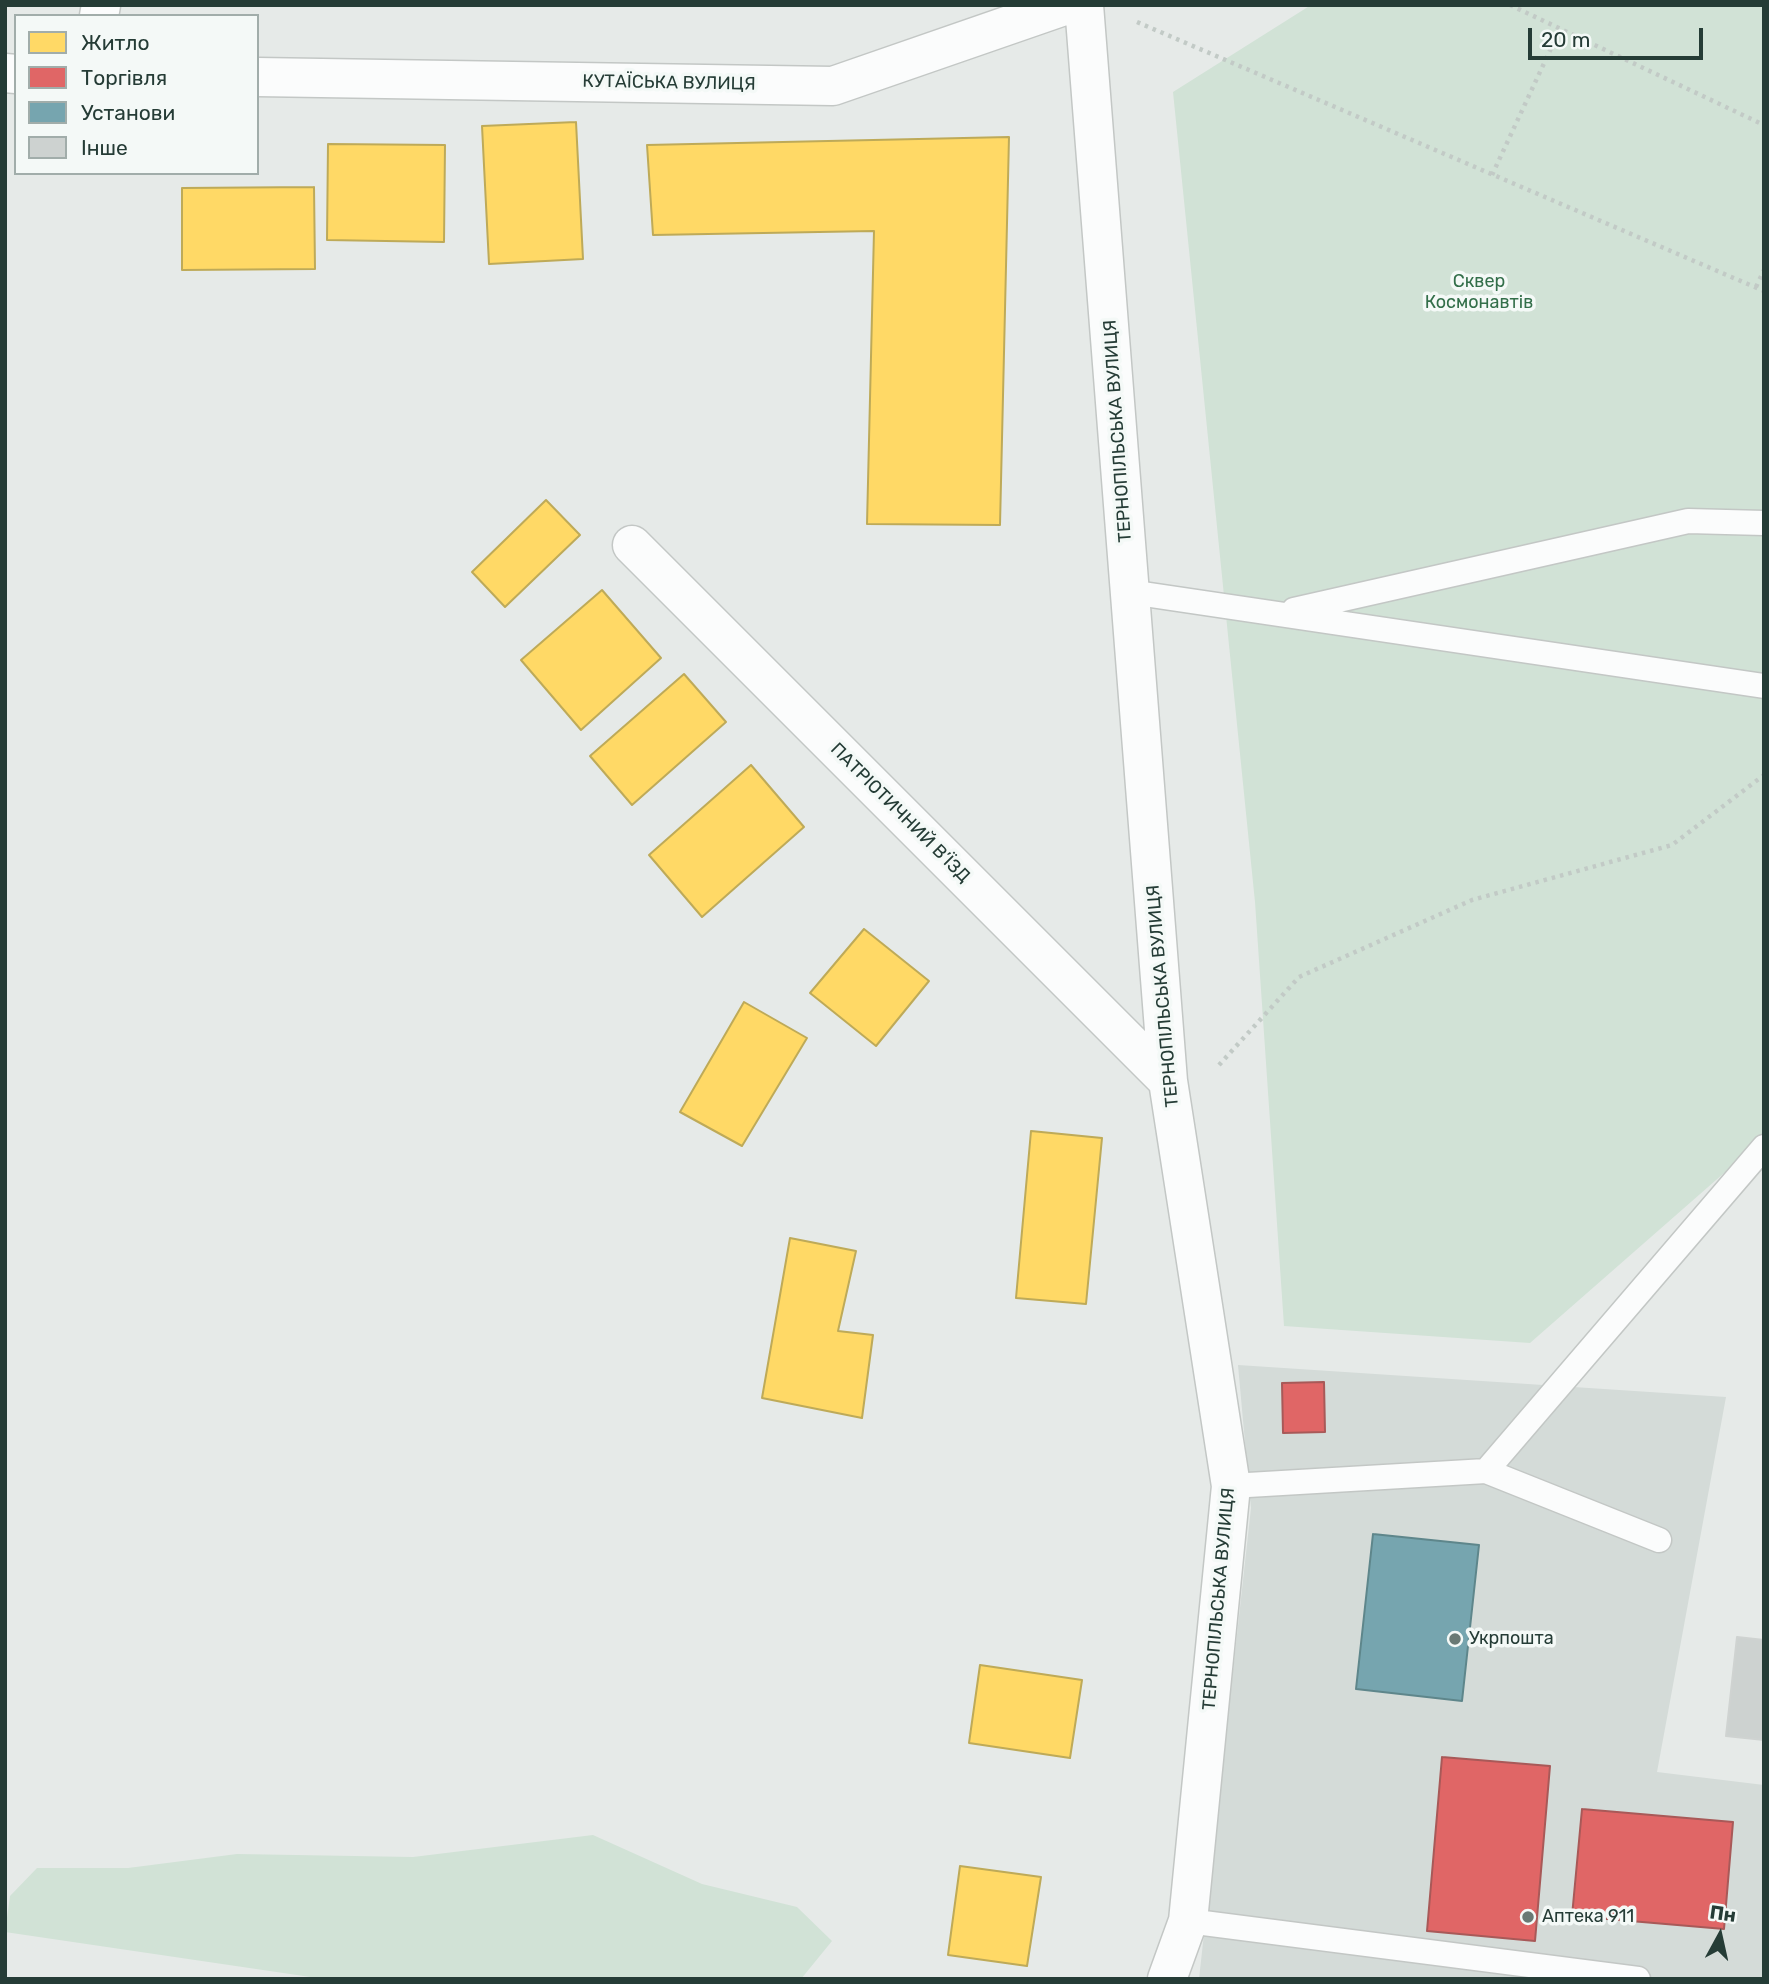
<!DOCTYPE html>
<meta charset="utf-8">
<style>
body{margin:0}
#map{position:relative;width:1769px;height:1984px;overflow:hidden;background:#e6eae8;font-family:Rubik,sans-serif}
canvas{display:block}
.frame{position:absolute;inset:0;border:7px solid #253c36;pointer-events:none}
.legend{position:absolute;left:14px;top:14px;width:245px;height:161px;box-sizing:border-box;background:#f4f9f7;border:2px solid #a1adaa;margin:0;padding:9px 12px;list-style:none;font-size:21px;color:#253c36}
.legend li{display:flex;align-items:center;gap:14px;height:35px}
.legend b{width:35px;border:2px solid #a1adaa}
.north{position:absolute;left:1685px;top:1900px;width:70px;height:70px;-webkit-text-stroke:5px #f4f9f7;paint-order:stroke;rotate:8deg;font-size:19px;font-weight:700;line-height:28px;text-align:center;color:#253c36}
.north::after{content:'';display:block;margin:auto;width:24px;height:32px;background:#253c36;clip-path:polygon(50% 0,100% 100%,50% 72%,0 100%)}
.scale{position:absolute;left:1528px;top:28px;width:175px;height:32px;box-sizing:border-box;border:4px solid #253c36;border-top:0;padding-left:9px;font-size:21px;line-height:24px;white-space:nowrap;color:#253c36;-webkit-text-stroke:5px #f4f9f7;paint-order:stroke}
</style>
<div id="map">
<canvas width="1769" height="1984"></canvas>
<div class="frame"></div>
<ul class="legend">
<li><b style="height:19px;background:#ffd966"></b>Житло</li>
<li><b style="height:19px;background:#e06666"></b>Торгівля</li>
<li><b style="height:19px;background:#76a5af"></b>Установи</li>
<li><b style="height:19px;background:#cdd2d0"></b>Інше</li>
</ul>
<div class="north">Пн</div>
<div class="scale">20 m</div>
</div>
<script>
const c = document.querySelector('canvas').getContext('2d');
c.lineJoin = 'round';
function fill(path, color) {
  c.fillStyle = color;
  c.fill(path, 'evenodd');
}
function poly(rows) {
  const path = new Path2D();
  for (const r of rows) {
    path.moveTo(r[0], r[1]);
    for (let i = 2; i < r.length; i += 2) path.lineTo(r[i], r[i + 1]);
  }
  return path;
}
function stroke(path, color, width, dash) {
  c.strokeStyle = color;
  c.lineWidth = width;
  c.lineCap = dash ? 'butt' : 'round';
  c.setLineDash(dash || []);
  c.stroke(path);
}
function write(font, color, halo, rows, align = 'center') {
  c.font = font + ' Rubik,sans-serif';
  c.lineWidth = 7;
  c.setLineDash([]);
  c.textBaseline = 'middle';
  c.strokeStyle = halo;
  c.fillStyle = color;
  for (const [text, x, y, turn = 0] of rows) {
    c.save();
    c.translate(x, y);
    c.rotate((+turn || 0) * Math.PI / 180);
    c.textAlign = isNaN(turn) ? turn : align;
    if (halo) c.strokeText(text, 0, 0);
    c.fillText(text, 0, 0);
    c.restore();
  }
}
fill(poly([
 [1238,1365,1726,1397,1657,1772,1764,1785,1764,1979,1199,1979,1251,1508]
]), '#d4dbd8');
fill(poly([
 [1311,5,1764,5,1764,1138,1530,1343,1284,1326,1255,902,1173,92],
 [593,1835,702,1884,797,1907,832,1941,801,1979,324,1979,5,1932,10,1896,37,1868,128,1868,237,1854,413,1857]
]), '#d1e2d6');
const homes = poly([
 [576,122,583,259,489,264,482,126,576,122],
 [1009,137,1000,525,867,524,874,231,653,235,647,145,1009,137],
 [328,144,445,145,444,242,327,240,328,144],
 [314,187,315,269,182,270,182,188,314,187],
 [546,500,580,535,505,607,472,572,546,500],
 [602,590,661,658,581,730,521,660,602,590],
 [684,674,726,722,632,805,590,756,684,674],
 [751,765,804,827,702,917,649,855,751,765],
 [864,929,929,981,876,1046,810,993,864,929],
 [744,1002,807,1038,742,1146,680,1112,744,1002],
 [1031,1131,1102,1138,1086,1304,1016,1298,1031,1131],
 [790,1238,856,1251,838,1331,873,1335,862,1418,762,1398,790,1238],
 [980,1665,1082,1680,1070,1758,969,1743,980,1665],
 [960,1866,1041,1877,1027,1966,948,1955,960,1866]
]);
fill(homes, '#ffd966');
stroke(homes, '#beaa58', 2);
const shops = poly([
 [1324,1382,1325,1432,1283,1433,1282,1383,1324,1382],
 [1442,1757,1550,1766,1535,1941,1427,1931,1442,1757],
 [1582,1809,1733,1822,1724,1929,1572,1916,1582,1809]
]);
fill(shops, '#e06666');
stroke(shops, '#a85958', 2);
const public = poly([
 [1373,1534,1479,1545,1462,1701,1356,1689,1373,1534]
]);
fill(public, '#76a5af');
stroke(public, '#5e868b', 2);
const building = poly([
 [1737,1637,1764,1640,1764,1740,1726,1736,1737,1637]
]);
fill(building, '#cdd2d0');
stroke(building, '#cfd3d1', 2);
const service = poly([
 [1130,592,1764,686],
 [1294,610,1688,521,1764,523],
 [1486,1471,1764,1147],
 [1231,1486,1486,1471,1659,1540],
 [1188,1921,1638,1979]
]);
const minor = poly([
 [1084,5,1168,1081,1231,1486,1188,1921,1167,1979],
 [99,16,101,5],
 [5,73,16,74],
 [257,77,833,86,1067,5],
 [632,545,1168,1081]
]);
stroke(service, '#c3c7c5', 27);
stroke(minor, '#c3c7c5', 41);
stroke(poly([
 [1510,5,1764,125],
 [1137,22,1764,291],
 [1492,175,1560,29],
 [1756,287,1764,270],
 [1219,1065,1299,977,1472,900,1672,845,1764,775]
]), '#c2cac6', 4.5, [3.5, 5]);
stroke(service, '#fbfcfc', 24);
stroke(minor, '#fbfcfc', 38);
for (const [x, y, r, color] of [
 [1455,1639,7,"#697974"],
 [1528,1917,7,"#697974"]
]) {
  const dot = new Path2D();
  dot.arc(x, y, r, 0, 2 * Math.PI);
  c.fillStyle = color;
  c.fill(dot);
  stroke(dot, '#f4f9f7', 2.5);
}
write('18px', '#253c36', '#f4f9f7', [
 ["КУТАЇСЬКА ВУЛИЦЯ",669,83,1],
 ["ТЕРНОПІЛЬСЬКА ВУЛИЦЯ",1118,431,-94],
 ["ПАТРІОТИЧНИЙ В’ЇЗД",900,813,45],
 ["ТЕРНОПІЛЬСЬКА ВУЛИЦЯ",1163,996,-95],
 ["ТЕРНОПІЛЬСЬКА ВУЛИЦЯ",1219,1599,-85]
]);
write('18px', '#336f4a', '#f4f9f7', [
 ["Сквер",1479,282],
 ["Космонавтів",1479,303]
]);
write('18px', '#253c36', '#f4f9f7', [
 ["Укрпошта",1469,1639],
 ["Аптека 911",1542,1917]
], 'left');
</script>
